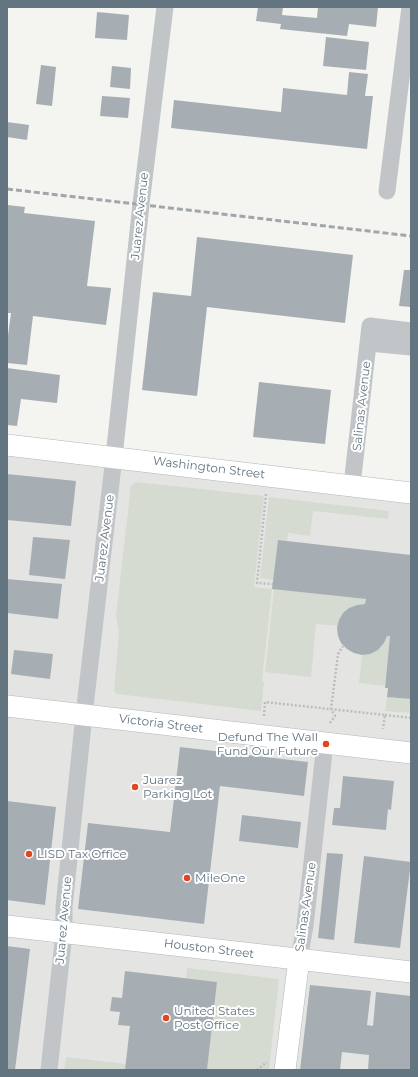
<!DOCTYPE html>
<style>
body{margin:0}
#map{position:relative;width:418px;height:1077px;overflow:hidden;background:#f4f4f0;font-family:Montserrat,sans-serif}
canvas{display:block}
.frame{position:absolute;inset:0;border:8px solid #637581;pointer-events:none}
</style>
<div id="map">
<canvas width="418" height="1077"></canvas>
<div class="frame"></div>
</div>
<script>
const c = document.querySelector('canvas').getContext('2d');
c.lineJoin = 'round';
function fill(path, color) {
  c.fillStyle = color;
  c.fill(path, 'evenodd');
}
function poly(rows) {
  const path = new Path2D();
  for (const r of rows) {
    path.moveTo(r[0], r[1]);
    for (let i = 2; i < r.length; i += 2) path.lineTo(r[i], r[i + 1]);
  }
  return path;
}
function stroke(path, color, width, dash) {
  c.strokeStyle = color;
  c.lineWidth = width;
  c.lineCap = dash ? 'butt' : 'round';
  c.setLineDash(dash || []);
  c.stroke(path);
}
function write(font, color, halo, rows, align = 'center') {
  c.font = font + ' Montserrat,sans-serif';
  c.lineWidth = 4;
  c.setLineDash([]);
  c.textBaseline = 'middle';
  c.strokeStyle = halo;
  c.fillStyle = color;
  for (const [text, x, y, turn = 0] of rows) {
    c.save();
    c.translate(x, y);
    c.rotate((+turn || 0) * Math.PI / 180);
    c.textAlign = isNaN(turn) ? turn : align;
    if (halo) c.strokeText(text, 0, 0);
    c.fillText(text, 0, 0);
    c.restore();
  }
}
fill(poly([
 [7,445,411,493,411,1070,7,1070]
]), '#e4e5e3');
fill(poly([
 [136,482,264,496,254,587,272,589,262,681,264,682,261,711,117,694,114,691,119,632,116,616,131,485],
 [269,497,389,511,388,519,313,511,310,536,288,533,287,541,278,540,273,580,260,578],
 [274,589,366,599,365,604,357,605,349,608,338,626,316,624,311,677,265,672],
 [387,636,390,636,385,686,359,683,362,655,378,650,384,643],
 [387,697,411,699,411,713,385,711],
 [187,968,279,979,269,1070,207,1070,217,982,186,978],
 [66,1057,126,1064,125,1070,64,1070]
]), '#d5dbd1');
fill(poly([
 [258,7,283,7,282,15,317,18,318,7,378,7,376,27,349,24,347,36,280,29,281,24,256,21],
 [97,12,129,15,127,40,95,38],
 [326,37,369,42,366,70,323,66],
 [41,65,56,67,52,106,36,104],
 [112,66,131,68,130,89,110,87],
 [349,72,368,74,365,96,373,96,367,149,171,128,174,100,281,112,283,88,347,95],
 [102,96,130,98,128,118,100,116],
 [7,122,29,125,27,140,7,137],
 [7,205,25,207,24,213,95,221,87,286,111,288,106,325,33,316,27,365,7,363,7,343,11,313,7,313],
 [197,237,353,255,345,323,207,307,197,396,142,390,153,292,191,296],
 [404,270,411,270,411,307,399,306],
 [7,368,60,375,57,403,21,399,17,426,7,425],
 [259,382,331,390,325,444,253,437],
 [7,474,76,481,71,526,7,520],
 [33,537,70,540,65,579,29,575],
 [278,540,411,555,411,699,387,697,388,688,385,688,390,636,387,636,384,643,378,650,370,654,362,655,354,653,347,649,341,643,338,636,337,628,339,620,343,613,349,608,357,605,365,604,366,599,272,589],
 [7,579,62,584,58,619,7,613],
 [14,650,53,654,50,679,11,674],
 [180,747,308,762,304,796,220,786,204,924,78,909,88,823,170,832],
 [343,776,394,781,391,810,388,809,386,830,332,825,334,808,340,808],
 [7,801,56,807,45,905,7,900],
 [242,815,301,822,298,848,239,841],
 [327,853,343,854,334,940,318,938],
 [364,856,411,862,400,948,354,943],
 [7,946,30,949,15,1070,7,1070],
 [125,971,217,982,207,1070,125,1070,130,1026,118,1025,120,1012,110,1011,112,997,122,998],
 [310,985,371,991,367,1025,373,1026,376,992,411,996,411,1070,368,1070,369,1055,342,1052,340,1070,300,1070]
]), '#a6aeb3');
const major = poly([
 [7,445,411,493],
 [7,706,411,753],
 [7,926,411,972],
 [285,1070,299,959]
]);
stroke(major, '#b2b7ba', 22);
stroke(poly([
 [266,494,257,583,273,584],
 [385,715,411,718],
 [264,716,265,702,385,715,383,729],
 [330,723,335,716,331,709,338,654,343,646],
 [257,1070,267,1062]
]), '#bbbdbf', 2.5, [2, 2]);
stroke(poly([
 [387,191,410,7],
 [369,343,411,347],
 [352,485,370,326,411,331],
 [299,959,305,926,325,743],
 [49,1070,64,933,64,907,84,715,114,457,141,204,165,7]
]), '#c1c5c8', 17);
stroke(major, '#fff', 21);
stroke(poly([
 [7,189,411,236]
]), '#a0a7ab', 3, [6, 3]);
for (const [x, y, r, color] of [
 [326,744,4,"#e14622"],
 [135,787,4,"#e14622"],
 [29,854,4,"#e14622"],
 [187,878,4,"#e14622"],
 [166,1018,4,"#e14622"]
]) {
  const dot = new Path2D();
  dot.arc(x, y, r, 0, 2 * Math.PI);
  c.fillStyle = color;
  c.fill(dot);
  stroke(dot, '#fff', 1.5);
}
write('12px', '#637581', '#fff', [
 ["Juarez Avenue",140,216,-84],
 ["Salinas Avenue",362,406,-84],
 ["Washington Street",209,468,7],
 ["Juarez Avenue",105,538,-83],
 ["Victoria Street",161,724,7],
 ["Salinas Avenue",306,907,-82],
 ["Juarez Avenue",64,920,-85],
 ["Houston Street",209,949,7]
]);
write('12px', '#637581', '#fff', [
 ["Defund The Wall",318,737,"right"],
 ["Fund Our Future",318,751,"right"],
 ["Juarez",143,780],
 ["Parking Lot",143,794],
 ["LISD Tax Office",37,854],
 ["MileOne",195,878],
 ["United States",174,1011],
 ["Post Office",174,1025]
], 'left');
</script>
